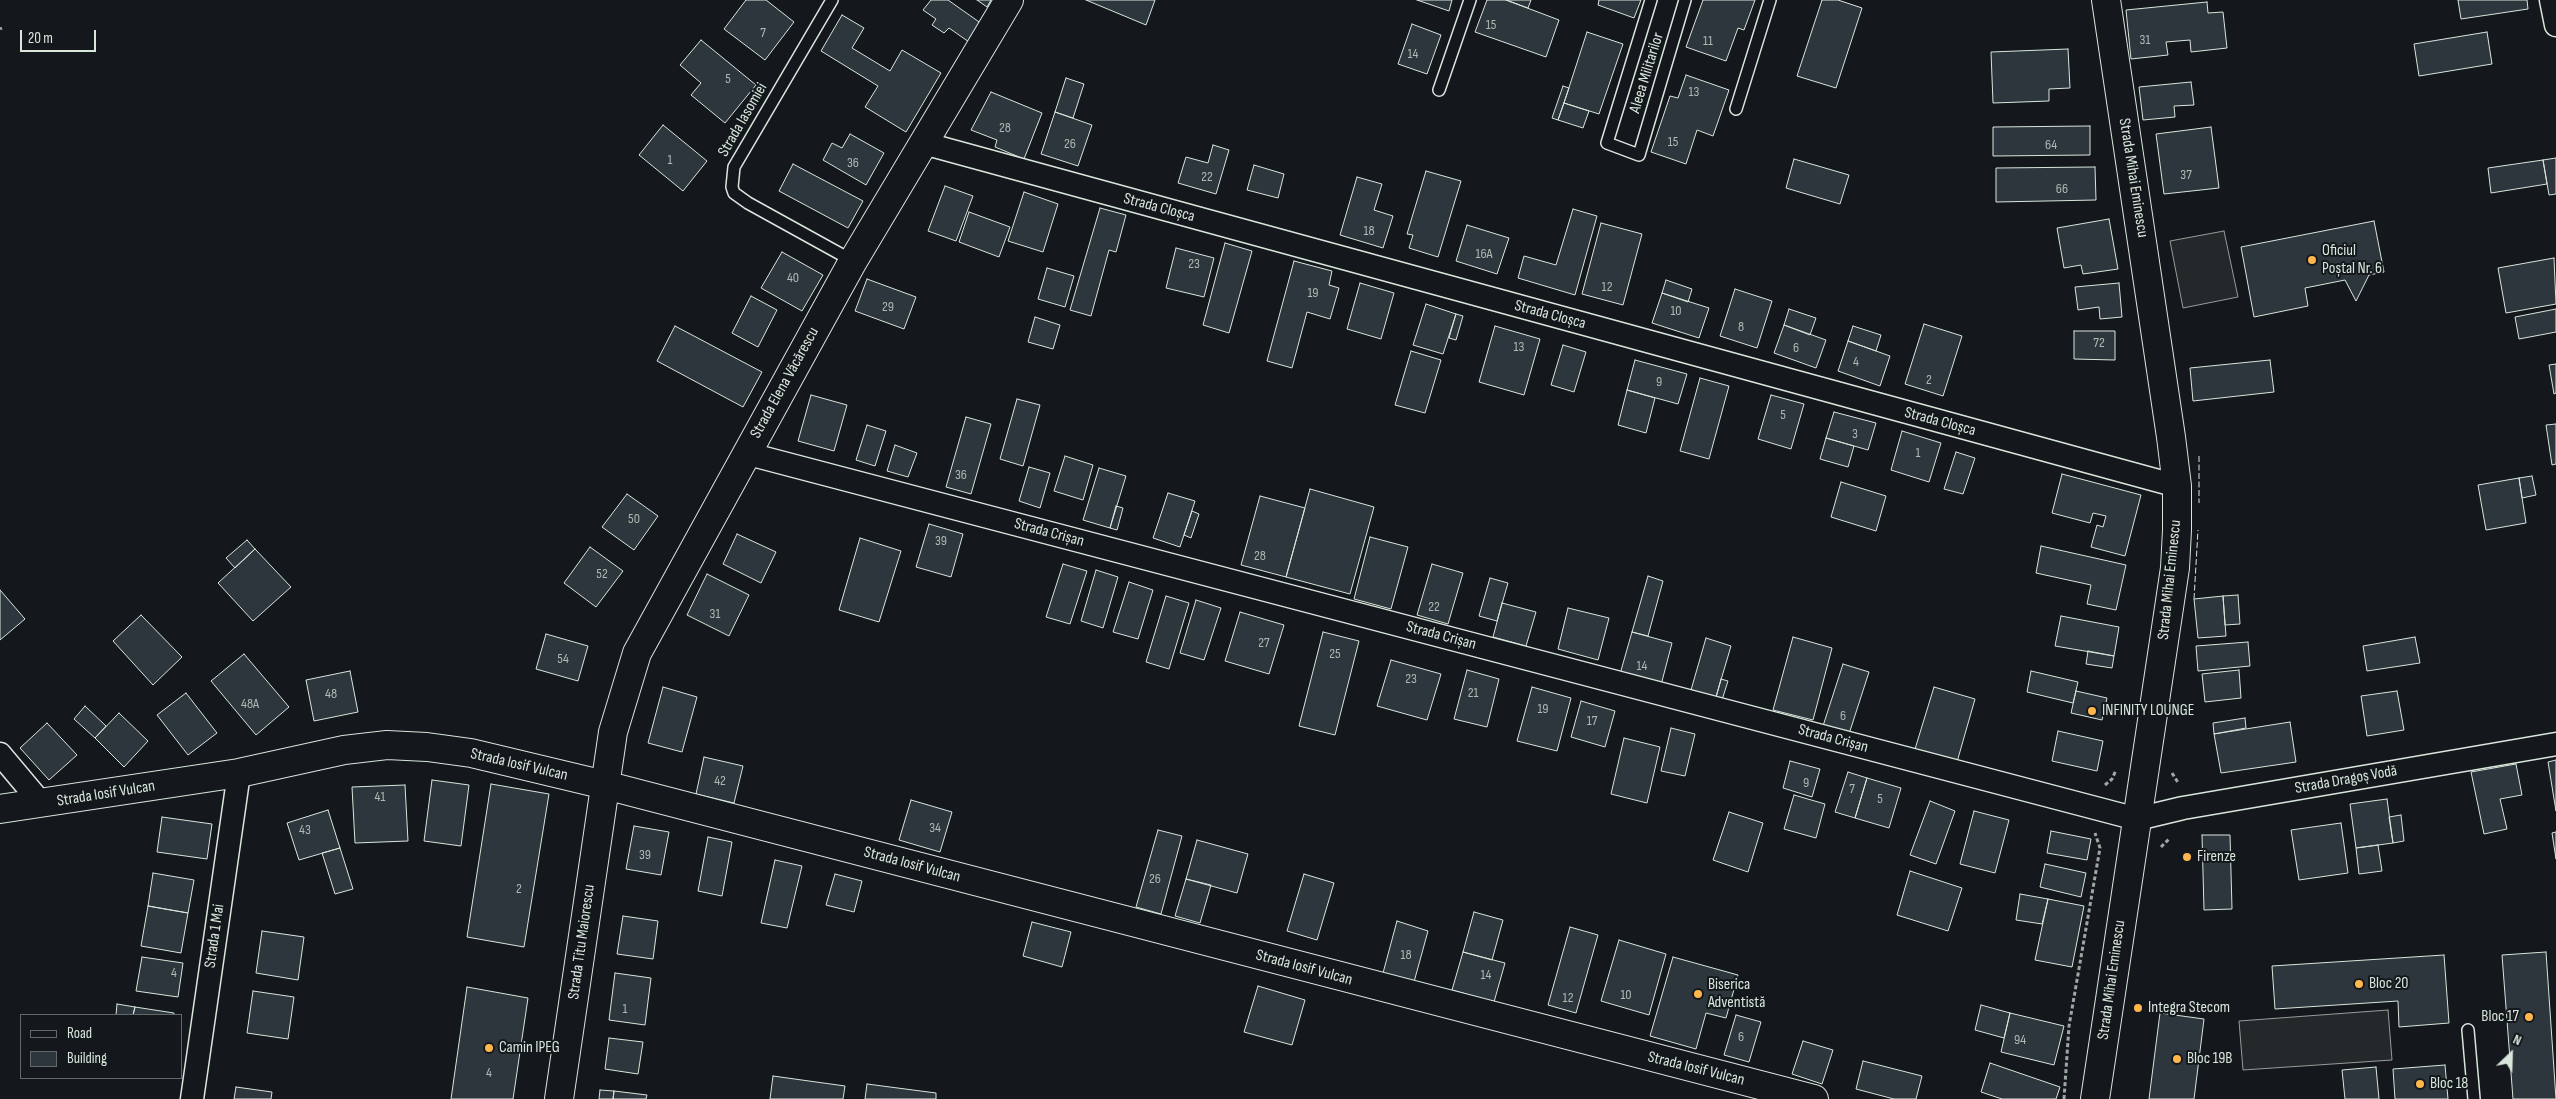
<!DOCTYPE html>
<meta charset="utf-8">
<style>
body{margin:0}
#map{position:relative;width:2556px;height:1099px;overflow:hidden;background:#14181c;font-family:"Sofia Sans Condensed",sans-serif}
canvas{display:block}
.legend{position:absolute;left:20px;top:1014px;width:162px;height:65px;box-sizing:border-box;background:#14181c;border:1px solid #626a69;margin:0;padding:6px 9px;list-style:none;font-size:15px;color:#d8e6dc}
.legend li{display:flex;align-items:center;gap:10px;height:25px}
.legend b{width:25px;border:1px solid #626a69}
.north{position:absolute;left:2486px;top:1029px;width:50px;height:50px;-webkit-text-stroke:4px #14181c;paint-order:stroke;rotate:24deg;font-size:14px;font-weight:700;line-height:20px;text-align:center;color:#d8e6dc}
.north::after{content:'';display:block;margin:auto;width:18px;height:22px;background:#d8e6dc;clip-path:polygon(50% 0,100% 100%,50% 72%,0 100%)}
.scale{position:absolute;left:20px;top:30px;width:76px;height:22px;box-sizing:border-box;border:2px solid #d8e6dc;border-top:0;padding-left:6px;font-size:15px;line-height:18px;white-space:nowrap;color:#d8e6dc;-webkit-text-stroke:4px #14181c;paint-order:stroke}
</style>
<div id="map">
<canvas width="2556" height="1099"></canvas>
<ul class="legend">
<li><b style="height:6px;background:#14181c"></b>Road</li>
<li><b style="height:14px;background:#2c363c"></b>Building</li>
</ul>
<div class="north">N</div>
<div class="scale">20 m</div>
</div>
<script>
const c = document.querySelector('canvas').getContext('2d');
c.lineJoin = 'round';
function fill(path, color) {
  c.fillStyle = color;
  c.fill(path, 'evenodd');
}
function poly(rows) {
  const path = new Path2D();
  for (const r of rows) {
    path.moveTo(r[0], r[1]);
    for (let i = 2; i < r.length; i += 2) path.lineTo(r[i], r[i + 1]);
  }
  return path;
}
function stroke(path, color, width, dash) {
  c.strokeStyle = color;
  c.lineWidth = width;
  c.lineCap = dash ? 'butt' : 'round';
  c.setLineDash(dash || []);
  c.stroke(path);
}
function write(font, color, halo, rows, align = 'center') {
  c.font = font + ' "Sofia Sans Condensed",sans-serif';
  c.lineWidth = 4;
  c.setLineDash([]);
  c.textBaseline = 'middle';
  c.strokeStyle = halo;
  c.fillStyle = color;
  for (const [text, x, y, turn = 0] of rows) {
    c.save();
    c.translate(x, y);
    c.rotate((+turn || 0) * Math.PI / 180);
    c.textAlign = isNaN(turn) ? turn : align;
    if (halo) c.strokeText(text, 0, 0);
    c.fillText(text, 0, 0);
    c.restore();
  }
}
const parking = poly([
 [2224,231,2238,297,2183,308,2170,241,2224,231],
 [2388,1010,2392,1060,2243,1070,2239,1021,2388,1010]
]);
fill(parking, '#24282b');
stroke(parking, '#939e99', 1);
const building = poly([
 [746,0,766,0,794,22,765,60,724,29,746,0],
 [931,0,948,0,982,24,969,42,949,28,944,33,932,25,936,19,923,10,931,0],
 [977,0,991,0,987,7,977,0],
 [1086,0,1155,0,1146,25,1086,0],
 [1417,0,1452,0,1449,11,1417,0],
 [1487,0,1506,0,1559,20,1546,57,1475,32,1487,0],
 [1506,0,1531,0,1528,8,1506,0],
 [1599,0,1641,0,1634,18,1598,5,1599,0],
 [1703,0,1755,0,1744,30,1738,28,1726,61,1686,47,1703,0],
 [1822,0,1838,0,1862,8,1836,88,1797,76,1822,0],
 [2458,0,2527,0,2528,9,2461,19,2458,0],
 [2207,2,2208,13,2223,12,2227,48,2191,52,2190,40,2166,42,2168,55,2131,59,2126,10,2207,2],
 [842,15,864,28,852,48,890,71,902,50,941,73,906,132,865,107,878,86,821,51,842,15],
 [1412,24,1441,35,1427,74,1398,64,1412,24],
 [1587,32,1623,44,1599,114,1564,103,1587,32],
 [2487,32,2492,64,2419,76,2414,44,2487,32],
 [701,40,756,85,725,123,691,95,701,83,680,65,701,40],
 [2068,49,2070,88,2049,89,2049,101,1993,103,1991,52,2068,49],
 [1686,75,1729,90,1713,136,1697,130,1686,164,1651,152,1670,96,1678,98,1686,75],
 [1066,78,1084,84,1073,118,1055,112,1066,78],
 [2191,82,2194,105,2174,106,2175,117,2143,120,2139,87,2191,82],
 [1563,86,1569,88,1558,120,1552,118,1563,86],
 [991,92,1042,113,1024,159,995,147,997,140,971,130,991,92],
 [1564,103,1589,111,1583,128,1558,120,1564,103],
 [1055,112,1092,125,1078,166,1041,154,1055,112],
 [663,125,707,161,683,191,639,155,663,125],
 [2090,126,2090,155,1993,156,1993,127,2090,126],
 [2211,127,2219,188,2164,194,2156,134,2211,127],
 [850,134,884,153,866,185,823,160,832,143,842,148,850,134],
 [1213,145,1229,150,1216,194,1178,183,1186,157,1208,163,1213,145],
 [2556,158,2556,194,2549,195,2543,160,2556,158],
 [1794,159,1849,175,1840,204,1786,188,1794,159],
 [2543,160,2547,184,2491,193,2488,168,2543,160],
 [793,164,863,201,848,228,779,191,793,164],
 [1254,165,1284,174,1278,198,1247,190,1254,165],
 [2095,167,2096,200,1996,202,1996,168,2095,167],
 [1426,171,1461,181,1438,257,1409,248,1413,235,1407,234,1426,171],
 [1357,177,1382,184,1374,210,1393,216,1383,248,1340,235,1357,177],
 [945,186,973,196,956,241,928,231,945,186],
 [1024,192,1058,204,1043,252,1008,241,1024,192],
 [1100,208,1126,215,1116,252,1109,250,1091,316,1070,310,1100,208],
 [1573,209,1597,216,1575,295,1518,278,1524,256,1556,265,1573,209],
 [969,212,1010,227,999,257,959,242,969,212],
 [2109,219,2118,269,2083,274,2081,265,2064,268,2057,228,2109,219],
 [2374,221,2384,272,2369,275,2356,301,2345,280,2305,288,2308,306,2254,317,2241,247,2374,221],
 [1601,223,1642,234,1623,305,1582,294,1601,223],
 [1467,225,1509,238,1497,274,1456,261,1467,225],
 [1225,243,1252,251,1229,333,1203,325,1225,243],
 [1176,248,1214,258,1204,297,1166,288,1176,248],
 [782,252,823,275,802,311,761,288,782,252],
 [2554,258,2556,304,2506,313,2498,268,2554,258],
 [1294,261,1332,271,1329,285,1339,288,1330,319,1307,312,1292,368,1267,361,1294,261],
 [1047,268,1074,276,1065,307,1038,299,1047,268],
 [867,279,916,297,904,329,855,311,867,279],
 [1666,280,1692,289,1688,302,1662,293,1666,280],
 [1360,283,1394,293,1381,339,1347,329,1360,283],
 [2119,283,2122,317,2100,319,2099,307,2078,310,2075,287,2119,283],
 [1735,289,1772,301,1757,348,1720,336,1735,289],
 [1662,293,1709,308,1699,338,1652,323,1662,293],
 [751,296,777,310,758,347,732,333,751,296],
 [1426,304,1456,314,1443,354,1413,345,1426,304],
 [1789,309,1816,318,1810,335,1784,325,1789,309],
 [2556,309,2556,332,2519,339,2515,317,2556,309],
 [1456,314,1463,316,1456,340,1449,338,1456,314],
 [1035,317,1060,325,1053,349,1028,342,1035,317],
 [1924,324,1962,336,1943,396,1905,384,1924,324],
 [1784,325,1826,340,1816,368,1774,353,1784,325],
 [675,326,762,372,743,407,657,361,675,326],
 [1495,326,1540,339,1524,395,1479,382,1495,326],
 [1853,326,1881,335,1876,351,1848,341,1853,326],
 [2074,331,2115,331,2115,360,2074,359,2074,331],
 [1848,341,1890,356,1880,386,1838,371,1848,341],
 [1563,345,1586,352,1574,392,1551,385,1563,345],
 [1411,351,1441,360,1425,413,1395,405,1411,351],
 [1635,360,1687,374,1678,404,1627,390,1635,360],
 [2270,360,2274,392,2193,401,2190,368,2270,360],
 [2556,364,2556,393,2554,394,2549,365,2556,364],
 [1700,378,1729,386,1709,459,1680,451,1700,378],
 [1627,390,1655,398,1646,433,1618,425,1627,390],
 [811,395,847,405,834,451,798,441,811,395],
 [1771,395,1804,404,1791,449,1758,439,1771,395],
 [1017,399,1040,405,1023,466,1000,459,1017,399],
 [1834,412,1876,423,1868,450,1826,438,1834,412],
 [966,417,991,424,971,494,946,487,966,417],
 [2556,424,2556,464,2552,465,2546,425,2556,424],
 [867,425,886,431,875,466,856,460,867,425],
 [1902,431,1941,443,1929,482,1891,470,1902,431],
 [1826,438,1854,446,1848,467,1820,459,1826,438],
 [895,445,917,453,908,477,887,471,895,445],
 [1956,452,1975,458,1963,494,1944,489,1956,452],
 [1065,456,1093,465,1083,500,1054,491,1065,456],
 [1029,467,1050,473,1040,508,1019,501,1029,467],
 [1099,468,1126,476,1110,528,1083,520,1099,468],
 [2062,474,2141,495,2125,556,2091,547,2097,525,2103,527,2106,516,2093,513,2090,523,2052,513,2062,474],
 [2532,476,2536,495,2522,498,2519,478,2532,476],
 [2519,478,2526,523,2486,530,2478,485,2519,478],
 [1841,482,1886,496,1876,531,1831,517,1841,482],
 [1310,489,1374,507,1350,594,1286,577,1310,489],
 [1168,493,1195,501,1180,547,1153,538,1168,493],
 [627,494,658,516,634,550,602,527,627,494],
 [1260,496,1305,508,1286,577,1241,565,1260,496],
 [1116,506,1123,508,1117,530,1110,528,1116,506],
 [1192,511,1199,514,1191,538,1184,535,1192,511],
 [929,524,963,534,951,577,916,567,929,524],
 [737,534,776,552,761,583,723,564,737,534],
 [1370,537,1408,547,1391,609,1354,599,1370,537],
 [860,538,901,551,879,622,839,610,860,538],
 [247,540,255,549,235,568,226,558,247,540],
 [2041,546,2126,565,2116,610,2087,604,2091,585,2036,573,2041,546],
 [590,547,623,571,596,607,564,583,590,547],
 [255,549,291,587,253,621,218,583,255,549],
 [1063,564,1087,571,1070,624,1046,617,1063,564],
 [1432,564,1463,573,1448,624,1417,615,1432,564],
 [1096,570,1118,577,1103,628,1081,621,1096,570],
 [707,574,749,595,729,636,687,615,707,574],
 [1648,576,1663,581,1648,636,1632,632,1648,576],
 [1490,578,1508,583,1497,621,1479,616,1490,578],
 [1129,582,1153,590,1138,639,1113,632,1129,582],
 [0,590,25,619,0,640,0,590],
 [2238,595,2240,624,2225,625,2223,596,2238,595],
 [1166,596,1189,603,1169,669,1146,662,1166,596],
 [2223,596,2226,636,2198,638,2194,599,2223,596],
 [1196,600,1221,608,1204,660,1180,653,1196,600],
 [1502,603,1536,612,1526,646,1493,637,1502,603],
 [1568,608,1609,618,1598,660,1558,649,1568,608],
 [1240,612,1284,625,1269,674,1225,661,1240,612],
 [141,615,182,657,153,685,113,641,141,615],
 [2061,616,2119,627,2114,656,2055,646,2061,616],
 [1323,632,1359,641,1335,735,1299,726,1323,632],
 [1632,632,1672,643,1661,685,1620,674,1632,632],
 [546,634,588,646,578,681,536,669,546,634],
 [1793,637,1832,648,1813,720,1773,710,1793,637],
 [2415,637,2420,663,2367,671,2363,646,2415,637],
 [1706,638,1731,646,1716,697,1691,690,1706,638],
 [2248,642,2250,666,2198,671,2196,646,2248,642],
 [2088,651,2114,656,2112,668,2086,664,2088,651],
 [244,654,289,707,256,735,211,681,244,654],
 [1391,660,1441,674,1427,720,1377,706,1391,660],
 [1843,664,1869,672,1849,734,1823,726,1843,664],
 [1467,670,1499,679,1487,727,1454,719,1467,670],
 [2239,670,2241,698,2205,702,2202,674,2239,670],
 [350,671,358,712,314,721,306,680,350,671],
 [2031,671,2078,682,2073,703,2027,692,2031,671],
 [1721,679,1728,681,1722,700,1716,697,1721,679],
 [663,687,697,697,682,752,648,743,663,687],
 [1532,687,1571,698,1557,751,1517,741,1532,687],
 [1934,687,1975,699,1957,762,1915,749,1934,687],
 [2076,691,2107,698,2102,720,2071,713,2076,691],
 [2397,691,2404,730,2367,736,2361,696,2397,691],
 [186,693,217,733,188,755,157,715,186,693],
 [1581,701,1615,711,1605,747,1571,737,1581,701],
 [85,706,106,726,95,738,74,719,85,706],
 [119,713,148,741,124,767,95,738,119,713],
 [2245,718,2246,728,2214,734,2213,723,2245,718],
 [2290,722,2296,762,2221,773,2214,734,2290,722],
 [47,723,77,755,49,780,20,748,47,723],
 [1671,728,1695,734,1685,776,1661,771,1671,728],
 [2058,731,2103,741,2097,771,2052,761,2058,731],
 [1624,738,1660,747,1647,803,1611,794,1624,738],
 [704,757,743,766,734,803,696,794,704,757],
 [2556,760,2556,811,2548,762,2556,760],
 [1790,761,1820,769,1812,797,1783,788,1790,761],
 [2516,764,2522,795,2500,799,2507,829,2484,834,2471,772,2516,764],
 [1848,772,1867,778,1855,818,1835,812,1848,772],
 [1867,778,1901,788,1889,828,1855,818,1867,778],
 [432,780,469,785,461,846,424,841,432,780],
 [491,784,549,794,524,947,467,937,491,784],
 [405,785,408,841,355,843,352,787,405,785],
 [1794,795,1825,804,1816,838,1784,829,1794,795],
 [2387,799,2393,843,2356,848,2350,804,2387,799],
 [911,800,952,812,940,852,899,840,911,800],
 [1930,801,1955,811,1936,864,1910,855,1930,801],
 [328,810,340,848,299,860,287,823,328,810],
 [1974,811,2009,820,1995,873,1960,864,1974,811],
 [1729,812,1763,823,1748,872,1713,860,1729,812],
 [2401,815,2404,841,2393,843,2389,817,2401,815],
 [162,817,212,824,207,859,157,852,162,817],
 [2341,823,2348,873,2299,880,2291,830,2341,823],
 [634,826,669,832,661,875,626,869,634,826],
 [1158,830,1182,836,1161,914,1136,907,1158,830],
 [2051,831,2091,839,2087,860,2047,853,2051,831],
 [2556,832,2556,859,2552,833,2556,832],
 [2202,835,2230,835,2232,909,2204,910,2202,835],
 [708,837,732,842,722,896,698,891,708,837],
 [1197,840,1248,854,1237,893,1186,879,1197,840],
 [2378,845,2382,871,2359,874,2356,848,2378,845],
 [340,848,353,889,335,894,322,853,340,848],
 [775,860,802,866,787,928,761,923,775,860],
 [2045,864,2086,873,2081,897,2040,887,2045,864],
 [1910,871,1962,888,1948,931,1897,915,1910,871],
 [153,873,194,880,188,913,148,906,153,873],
 [835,874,862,881,854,912,826,905,835,874],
 [1304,874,1334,883,1317,940,1287,931,1304,874],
 [1186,879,1211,885,1200,923,1175,916,1186,879],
 [2020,894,2048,899,2042,924,2016,920,2020,894],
 [2048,899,2084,906,2072,967,2035,960,2048,899],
 [148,906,188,913,181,953,141,946,148,906],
 [1474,912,1503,920,1492,960,1463,952,1474,912],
 [623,916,658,921,653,959,617,954,623,916],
 [1397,921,1428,931,1414,982,1383,973,1397,921],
 [1032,922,1071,932,1062,967,1023,956,1032,922],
 [1570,927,1598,935,1576,1013,1548,1005,1570,927],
 [262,931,304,937,298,980,256,973,262,931],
 [1619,940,1666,954,1649,1015,1601,1001,1619,940],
 [1463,952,1505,963,1494,1002,1452,990,1463,952],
 [2546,952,2556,1099,2513,1099,2502,955,2546,952],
 [2444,955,2449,1023,2399,1027,2398,1001,2275,1009,2272,966,2444,955],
 [142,957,183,963,178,997,136,991,142,957],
 [1673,957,1738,975,1726,1018,1706,1013,1696,1049,1650,1036,1673,957],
 [615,973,651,978,645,1025,609,1020,615,973],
 [1258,986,1305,1000,1292,1045,1244,1032,1258,986],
 [467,987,528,998,513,1099,451,1099,467,987],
 [253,991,294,997,288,1039,247,1033,253,991],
 [117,1004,135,1007,133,1015,116,1015,117,1004],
 [1981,1005,2010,1013,2004,1038,1975,1030,1981,1005],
 [135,1007,174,1013,174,1015,133,1015,135,1007],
 [2010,1013,2064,1026,2054,1065,2001,1052,2010,1013],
 [2160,1013,2204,1019,2194,1099,2149,1099,2160,1013],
 [1736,1015,1761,1022,1749,1062,1724,1055,1736,1015],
 [609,1038,643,1042,638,1074,605,1069,609,1038],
 [1803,1041,1833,1050,1822,1084,1792,1074,1803,1041],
 [1863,1061,1922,1076,1916,1099,1894,1099,1856,1089,1863,1061],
 [1990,1063,2060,1087,2056,1099,2002,1099,1981,1092,1990,1063],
 [2445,1065,2448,1099,2395,1099,2393,1069,2445,1065],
 [2376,1067,2379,1099,2345,1099,2342,1070,2376,1067],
 [773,1076,845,1086,843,1099,770,1099,773,1076],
 [867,1084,936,1093,936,1099,865,1099,867,1084],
 [236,1087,272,1092,271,1099,234,1099,236,1087],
 [600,1090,614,1091,613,1099,599,1099,600,1090],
 [614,1091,647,1095,646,1099,613,1099,614,1091]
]);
fill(building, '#2c363c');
stroke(building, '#d8e6dc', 1);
const lane = poly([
 [832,0,734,167,732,187,734,193,748,203,853,261],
 [1651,0,1607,143,1639,155,1685,0],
 [1439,90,1470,0],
 [1736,109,1770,0],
 [2468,1030,2474,1099]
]);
const street = poly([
 [2551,0,2556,25],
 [923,143,2177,486],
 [745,453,2137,819,2183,808,2556,744],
 [0,754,42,804],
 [192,1099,239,773]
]);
const secondary = poly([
 [0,809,239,773,344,750,387,745,427,747,471,753,605,785,1814,1099],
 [559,1099,613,732,637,653,853,261,1009,0],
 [2095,1099,2175,568,2177,530,2177,486,2171,437,2106,0]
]);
stroke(lane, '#d8e6dc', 14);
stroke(street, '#d8e6dc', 25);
stroke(secondary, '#d8e6dc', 30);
stroke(poly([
 [0,29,2,28],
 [2172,773,2179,784],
 [2105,785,2112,779,2116,770],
 [2161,847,2170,838],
 [2064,1099,2069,1026,2100,848,2095,833]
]), '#9da8a2', 3, [4, 2.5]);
stroke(lane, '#14181c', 11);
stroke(street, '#14181c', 22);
stroke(secondary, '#14181c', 28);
stroke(poly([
 [2199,456,2199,503],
 [2194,599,2198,530]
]), '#d8e6dc', 1, [6, 2.5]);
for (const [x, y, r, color] of [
 [2312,260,5,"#ffb74d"],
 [2092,711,5,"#ffb74d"],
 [2187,857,5,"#ffb74d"],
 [2359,984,5,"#ffb74d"],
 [1698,994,5,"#ffb74d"],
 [2138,1008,5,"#ffb74d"],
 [2529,1017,5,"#ffb74d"],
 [489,1048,5,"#ffb74d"],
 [2177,1059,5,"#ffb74d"],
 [2420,1084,5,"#ffb74d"]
]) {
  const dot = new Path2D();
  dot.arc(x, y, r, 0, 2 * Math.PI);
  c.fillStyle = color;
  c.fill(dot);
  stroke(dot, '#14181c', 2);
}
write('14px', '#adbab4', null, [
 ["15",1491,25],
 ["7",763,33],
 ["31",2145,40],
 ["11",1708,41],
 ["14",1413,54],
 ["5",728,79],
 ["13",1694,92],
 ["28",1005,128],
 ["15",1673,142],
 ["26",1070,144],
 ["64",2051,145],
 ["1",670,160],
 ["36",853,163],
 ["37",2186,175],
 ["22",1207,177],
 ["66",2062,189],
 ["18",1369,231],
 ["16A",1484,254],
 ["23",1194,264],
 ["40",793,278],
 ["12",1607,287],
 ["19",1313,293],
 ["29",888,307],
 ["10",1676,311],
 ["8",1741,327],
 ["72",2099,343],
 ["13",1519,347],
 ["6",1796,348],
 ["4",1856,362],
 ["2",1929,380],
 ["9",1659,382],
 ["5",1783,415],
 ["3",1855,434],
 ["1",1918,453],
 ["36",961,475],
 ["50",634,519],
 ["39",941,541],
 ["28",1260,556],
 ["52",602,574],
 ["22",1434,607],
 ["31",715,614],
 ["27",1264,643],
 ["25",1335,654],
 ["54",563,659],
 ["14",1642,666],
 ["23",1411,679],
 ["21",1473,693],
 ["48",331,694],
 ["48A",250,704],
 ["19",1543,709],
 ["6",1843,716],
 ["17",1592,721],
 ["42",720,781],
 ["9",1806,783],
 ["7",1852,789],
 ["41",380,797],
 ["5",1880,799],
 ["34",935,828],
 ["43",305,830],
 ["39",645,855],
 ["26",1155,879],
 ["2",519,889],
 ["18",1406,955],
 ["4",174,973],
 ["14",1486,975],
 ["10",1626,995],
 ["12",1568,998],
 ["1",625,1009],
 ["6",1741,1037],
 ["94",2020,1040],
 ["4",489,1073]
]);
write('16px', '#d8e6dc', '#14181c', [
 ["Aleea Militarilor",1647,73,-73],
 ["Strada Iasomiei",743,120,-60],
 ["Strada Mihai Eminescu",2133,178,81],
 ["Strada Cloșca",1159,208,15],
 ["Strada Cloșca",1550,315,15],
 ["Strada Elena Văcărescu",785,383,-61],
 ["Strada Cloșca",1940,422,15],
 ["Strada Crișan",1049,533,15],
 ["Strada Mihai Eminescu",2170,580,-84],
 ["Strada Crișan",1441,636,15],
 ["Strada Crișan",1833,739,15],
 ["Strada Iosif Vulcan",519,765,13],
 ["Strada Dragoș Vodă",2346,780,-10],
 ["Strada Iosif Vulcan",106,794,-9],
 ["Strada Iosif Vulcan",912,865,15],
 ["Strada 1 Mai",215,936,-82],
 ["Strada Titu Maiorescu",582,942,-82],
 ["Strada Iosif Vulcan",1304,968,15],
 ["Strada Mihai Eminescu",2112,980,-82],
 ["Strada Iosif Vulcan",1696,1069,14]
]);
write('16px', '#d8e6dc', '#14181c', [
 ["Oficiul",2322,251],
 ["Poștal Nr. 6",2322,269],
 ["INFINITY LOUNGE",2102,711],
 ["Firenze",2197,857],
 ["Bloc 20",2369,984],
 ["Biserica",1708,985],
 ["Adventistă",1708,1003],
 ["Integra Stecom",2148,1008],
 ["Bloc 17",2519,1017,"right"],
 ["Camin IPEG",499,1048],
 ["Bloc 19B",2187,1059],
 ["Bloc 18",2430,1084]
], 'left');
</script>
